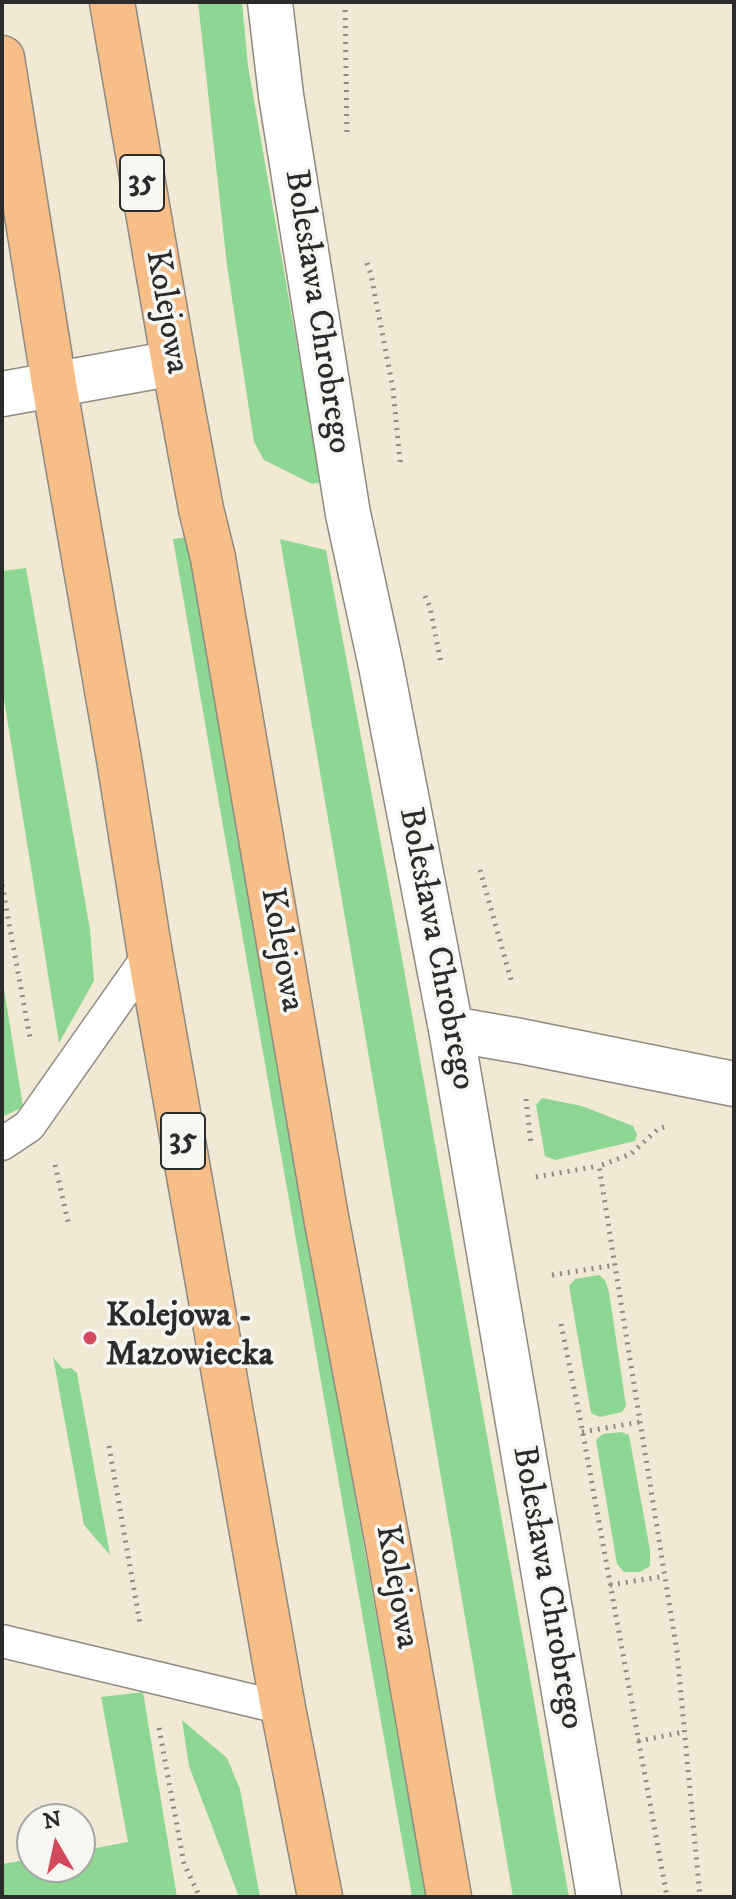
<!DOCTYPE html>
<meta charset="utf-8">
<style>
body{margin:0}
#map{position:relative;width:736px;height:1899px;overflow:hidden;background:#f2e9d5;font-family:"IM FELL DW Pica",serif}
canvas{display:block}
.frame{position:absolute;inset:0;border:4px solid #2b2b2b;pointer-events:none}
.north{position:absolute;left:16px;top:1803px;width:80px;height:80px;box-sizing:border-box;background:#f6f6f2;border:2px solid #a5a5a2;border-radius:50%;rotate:351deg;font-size:22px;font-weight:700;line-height:32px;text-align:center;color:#2b2b2b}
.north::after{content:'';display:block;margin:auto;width:28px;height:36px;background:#d1495b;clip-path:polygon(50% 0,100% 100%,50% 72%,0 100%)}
</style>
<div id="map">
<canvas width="736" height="1899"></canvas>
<div class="frame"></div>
<div class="north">N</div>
</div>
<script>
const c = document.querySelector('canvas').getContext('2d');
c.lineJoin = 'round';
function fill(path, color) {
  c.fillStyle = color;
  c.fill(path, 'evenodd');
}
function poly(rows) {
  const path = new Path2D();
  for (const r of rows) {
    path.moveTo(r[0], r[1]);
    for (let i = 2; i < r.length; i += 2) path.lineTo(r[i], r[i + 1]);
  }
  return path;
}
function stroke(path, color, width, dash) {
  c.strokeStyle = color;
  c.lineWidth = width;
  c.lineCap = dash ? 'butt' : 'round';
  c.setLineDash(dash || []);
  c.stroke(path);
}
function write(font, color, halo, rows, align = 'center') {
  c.font = font + ' "IM FELL DW Pica",serif';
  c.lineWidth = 7;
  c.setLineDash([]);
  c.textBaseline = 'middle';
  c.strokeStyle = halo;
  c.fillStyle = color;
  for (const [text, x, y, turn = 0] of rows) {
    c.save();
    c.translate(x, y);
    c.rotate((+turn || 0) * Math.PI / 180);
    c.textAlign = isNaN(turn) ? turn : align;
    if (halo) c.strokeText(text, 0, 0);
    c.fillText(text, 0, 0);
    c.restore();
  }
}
fill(poly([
 [198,2,242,2,248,66,321,482,312,484,264,460,254,442,227,266],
 [188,537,262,976,287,1110,426,1897,412,1897,217,792,173,539],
 [280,539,326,550,393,908,569,1897,513,1897],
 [26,568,90,929,94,981,59,1043,2,687,2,571],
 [2,976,23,1107,2,1117],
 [542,1098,582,1106,633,1126,637,1134,635,1141,555,1160,545,1156,536,1105],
 [599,1275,605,1280,609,1292,626,1406,622,1412,600,1417,591,1413,569,1286,575,1279],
 [53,1357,63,1369,71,1368,77,1373,110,1555,84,1525],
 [622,1432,629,1435,650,1550,650,1566,640,1572,624,1572,617,1564,596,1440,603,1434],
 [143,1692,177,1897,2,1897,2,1864,32,1859,32,1867,80,1867,80,1851,128,1842,101,1697],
 [182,1720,227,1758,240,1789,260,1897,239,1897,189,1766]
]), '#8dd793');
const service = poly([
 [2,1144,29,1126,150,954],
 [2,1641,283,1708]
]);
const minor = poly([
 [270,2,281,95,348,514,381,666,451,1029,599,1897],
 [2,394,174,363],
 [451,1029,520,1041,734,1084]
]);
const primary = poly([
 [112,2,174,363,201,509,213,558,326,1217,388,1545,449,1897],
 [2,58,54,384,119,759,150,954,283,1708,320,1897]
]);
stroke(service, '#8e8a80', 35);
stroke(minor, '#8e8a80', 47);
stroke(primary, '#8e8a80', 47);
stroke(poly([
 [345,2,347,137],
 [367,263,371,275,393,389,400,461,399,466],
 [425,596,430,607,441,663],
 [480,870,512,983],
 [2,885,30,1038],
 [526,1099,531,1144],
 [664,1127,658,1129,631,1154,599,1166,677,1652,700,1897],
 [55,1165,69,1226],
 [536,1177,599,1166],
 [552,1275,615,1265],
 [561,1324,581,1423,667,1897],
 [582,1432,640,1422],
 [109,1446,140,1624],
 [610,1585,665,1576],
 [159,1728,184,1864,200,1897],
 [638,1741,684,1732]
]), '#8e8a80', 5, [2, 6]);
stroke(service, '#fff', 32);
stroke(minor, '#fff', 44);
stroke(primary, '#f7be87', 44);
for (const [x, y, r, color] of [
 [90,1338,8,"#d1495b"]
]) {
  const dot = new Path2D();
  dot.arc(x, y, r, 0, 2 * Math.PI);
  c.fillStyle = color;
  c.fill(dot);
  stroke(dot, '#f6f6f2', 3);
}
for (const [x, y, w] of [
 [142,183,44],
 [183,1141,44]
]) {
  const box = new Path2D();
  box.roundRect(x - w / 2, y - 28, w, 56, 6);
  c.fillStyle = '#f6f6f2';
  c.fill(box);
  stroke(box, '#2b2b2b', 2);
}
write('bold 32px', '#2b2b2b', null, [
 ["35",142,183],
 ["35",183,1141]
]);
write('34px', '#2b2b2b', '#f6f6f2', [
 ["Kolejowa",165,312,80],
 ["Bolesława Chrobrego",316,312,81],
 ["Bolesława Chrobrego",435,949,79],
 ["Kolejowa",280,950,80],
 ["Kolejowa",395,1587,80],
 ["Bolesława Chrobrego",546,1588,80]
]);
write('bold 34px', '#2b2b2b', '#f6f6f2', [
 ["Kolejowa -",106,1318],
 ["Mazowiecka",106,1357]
], 'left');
</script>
